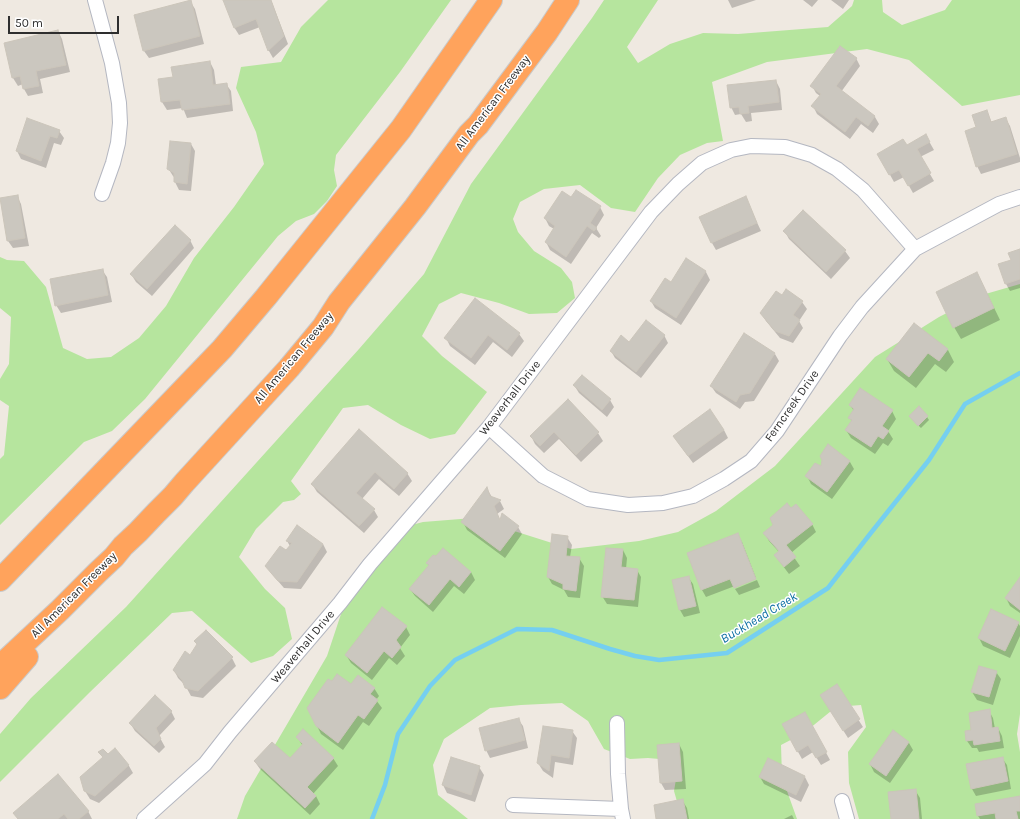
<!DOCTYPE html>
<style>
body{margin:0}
#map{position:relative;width:1020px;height:819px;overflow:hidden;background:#efe9e1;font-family:Karla,sans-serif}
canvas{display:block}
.scale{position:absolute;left:8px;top:16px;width:111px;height:18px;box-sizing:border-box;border:2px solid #2e2e2e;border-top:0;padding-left:5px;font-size:12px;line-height:14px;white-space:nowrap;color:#2e2e2e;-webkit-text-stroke:3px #fff;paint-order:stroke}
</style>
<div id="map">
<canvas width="1020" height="819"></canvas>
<div class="scale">50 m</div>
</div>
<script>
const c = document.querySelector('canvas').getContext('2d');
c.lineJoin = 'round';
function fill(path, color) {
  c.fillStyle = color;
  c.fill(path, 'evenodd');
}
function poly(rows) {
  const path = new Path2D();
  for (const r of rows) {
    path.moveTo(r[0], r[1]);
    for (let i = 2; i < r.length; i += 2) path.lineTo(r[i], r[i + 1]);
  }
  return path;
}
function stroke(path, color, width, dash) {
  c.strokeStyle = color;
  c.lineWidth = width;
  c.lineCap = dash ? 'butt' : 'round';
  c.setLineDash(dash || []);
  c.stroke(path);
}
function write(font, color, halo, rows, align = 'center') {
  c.font = font + ' Karla,sans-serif';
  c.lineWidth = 3;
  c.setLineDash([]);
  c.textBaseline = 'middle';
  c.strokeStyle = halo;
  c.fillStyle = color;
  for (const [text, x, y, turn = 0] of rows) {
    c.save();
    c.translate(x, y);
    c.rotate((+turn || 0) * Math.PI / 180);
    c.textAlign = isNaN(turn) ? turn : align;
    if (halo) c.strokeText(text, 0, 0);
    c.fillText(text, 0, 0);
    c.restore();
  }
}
fill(poly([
 [328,0,451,0,400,72,336,155,334,170,337,186,327,201,314,214,296,221,278,236,145,399,112,431,84,442,0,525,0,459,4,455,9,406,0,400,0,379,9,364,11,317,0,308,0,257,7,260,24,261,46,287,63,348,87,359,111,357,139,338,166,306,194,258,234,207,264,164,256,132,236,88,241,67,281,62,301,27],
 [604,0,658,0,627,47,638,63,670,44,703,33,738,34,828,27,852,6,854,0,882,0,883,12,902,25,945,10,952,0,1020,0,1020,95,962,106,909,60,867,49,767,62,712,82,723,141,707,143,680,155,658,178,635,212,611,208,580,185,544,189,520,202,513,219,518,232,534,251,561,268,572,282,575,298,557,313,529,314,499,303,461,293,439,304,422,336,442,356,487,392,455,434,430,439,401,425,368,405,343,408,291,481,301,494,294,500,283,502,256,529,239,557,265,589,285,608,292,639,273,656,251,663,192,611,172,613,90,692,0,782,0,734,31,698,126,607,359,349,424,274,471,184,592,18],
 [1020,284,1020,714,1017,734,1020,752,1020,819,859,819,849,783,848,752,866,727,861,705,836,707,804,733,781,745,782,777,797,819,682,819,674,791,677,773,671,760,648,758,630,759,604,749,588,721,562,703,521,705,490,708,444,739,433,765,438,795,468,819,237,819,245,796,327,656,353,578,404,527,423,522,473,518,571,549,639,541,678,532,716,511,775,466,875,357,939,317,982,295]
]), '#b6e59e');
fill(poly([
 [224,0,271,0,288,44,273,58,269,51,260,27,239,35,234,27],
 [728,0,756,0,732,8],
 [803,0,818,0,812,7],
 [831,0,849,0,843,9],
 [190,1,195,9,204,44,149,58,144,51],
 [58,31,62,39,70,72,40,79,43,93,28,96,24,89,23,84,18,86,13,78,5,43],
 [856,58,860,66,841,92,875,117,879,124,873,133,861,124,850,139,817,114,813,106,820,96,816,93,812,86],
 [210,62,214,70,216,85,226,84,231,91,233,111,187,118,183,108,167,110,162,102,159,80,174,78],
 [776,81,780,89,782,110,751,113,752,121,746,122,741,114,735,115,731,107],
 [987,112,992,123,1006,119,1010,126,1020,158,1020,162,981,174,977,166,977,128],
 [59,131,64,138,61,145,54,143,46,168,21,159,17,151],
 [926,136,934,150,920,157,934,181,913,193,904,177,894,182,879,155,907,147],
 [191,144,195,151,191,191,179,190,175,182,175,178,173,176,168,168],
 [17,196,21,204,29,246,13,248,8,241],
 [571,198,600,207,604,215,596,228,601,236,599,238,592,233,571,264,550,250,546,242,554,229,549,226,545,218],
 [749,205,761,231,716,250,712,243,701,217],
 [804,211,845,251,850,258,831,279,789,239,785,232],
 [190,240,194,248,152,296,136,282,131,274],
 [1020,250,1020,288,1010,291,1006,284,999,265,1012,260],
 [687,259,706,272,710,280,681,325,655,308,651,301,671,283],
 [102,270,107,277,112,302,61,313,56,305],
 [977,273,983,285,1000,320,961,339,954,327],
 [782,296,802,302,807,309,799,321,803,328,793,343,780,338,766,321,761,313],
 [475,300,519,334,524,341,512,357,493,342,475,365,450,346,446,338],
 [914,324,948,350,954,362,946,372,935,364,916,388,894,371,887,359],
 [664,335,668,343,641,378,615,358,611,351,629,343],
 [775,354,779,361,754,401,745,402,740,409,716,393,711,386],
 [574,385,610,400,614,407,607,417,579,393],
 [568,401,598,433,603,441,581,462,559,439,544,453,535,444,531,436],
 [850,405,892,411,896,419,888,431,893,439,888,446,883,443,875,454,851,438,846,430,852,422,850,418,854,411],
 [910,416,927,417,929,420,921,428,912,419],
 [724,430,728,438,693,463,674,437],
 [359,431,407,473,412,481,399,496,379,479,362,499,374,510,378,517,364,533,317,492,312,484],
 [829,446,850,462,854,469,832,499,811,484,807,476,822,467],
 [487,489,492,497,500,501,504,509,497,514,500,521,518,527,522,534,505,558,467,530,463,522],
 [812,524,816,532,791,553,800,566,789,574,780,562,775,555,779,552,769,541,765,534,774,526],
 [737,534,742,542,756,578,706,597,702,590,688,554],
 [567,537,572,545,570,557,579,558,584,566,580,598,568,597,564,590,552,584,548,577],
 [287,541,323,544,327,552,301,589,284,588,271,573,267,566,286,552,290,546],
 [623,550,627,558,626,569,637,570,641,577,638,607,607,604,602,596],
 [427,563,471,572,475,580,464,594,454,586,433,612,415,596,410,589,429,566],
 [688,577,693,584,700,613,684,617,680,610],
 [1020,579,1020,613,1010,606,1006,598],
 [757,580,760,587,739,595,735,589],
 [1018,623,1020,626,1020,636,1010,658,983,646,979,638],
 [406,627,410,635,400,648,405,656,397,665,389,658,372,680,351,663,346,655],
 [191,656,232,658,236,666,203,698,191,696,185,685,178,678,174,670],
 [996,672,1001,679,993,705,977,700,972,692],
 [351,686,374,688,379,696,376,700,382,708,369,726,363,722,343,750,321,734,317,726],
 [837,686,863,727,848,738,826,703],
 [171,711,175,719,159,736,165,747,159,753,135,731,130,723],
 [989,711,993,718,995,729,998,728,1002,736,1004,748,979,752,977,748,972,748,967,741,966,732,972,731],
 [518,719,523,726,528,748,490,758,486,750],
 [808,719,830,760,821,765,813,752,802,759,783,725],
 [572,731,577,738,573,765,555,762,553,778,543,771,538,763],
 [893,732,909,743,913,750,890,783,874,772,870,764],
 [297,737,333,758,338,766,313,794,316,796,320,804,310,815,260,769,255,762,290,760,303,746],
 [679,744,683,752,686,789,665,790,661,783],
 [115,750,129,766,133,773,99,803,90,799,85,791,103,759,100,752,108,756],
 [1002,758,1007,765,1011,789,976,796,972,789],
 [768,760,805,777,809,785,801,802,764,784,760,777],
 [479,767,484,775,475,802,447,793,443,785],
 [915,790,920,798,922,819,892,819],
 [1020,799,1020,819,980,819,978,816],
 [682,800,687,808,689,819,657,819],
 [88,811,92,819,18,819,14,813],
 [792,815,794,819,784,819]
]), '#0003');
stroke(poly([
 [372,819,385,785,398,734,430,686,455,660,517,629,552,630,610,649,635,656,659,660,727,653,828,588,870,534,929,460,965,404,1020,373]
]), '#75cff0', 4.5);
const building = poly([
 [191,0,200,36,143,51,134,15,191,0],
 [223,0,271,0,284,36,268,51,256,19,234,28,223,0],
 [58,30,66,65,36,71,39,86,23,89,20,76,12,78,4,43,58,30],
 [840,46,857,58,836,86,875,116,868,126,856,117,845,132,811,106,821,94,810,86,840,46],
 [210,61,213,85,227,83,230,104,182,110,180,100,161,102,158,79,173,77,171,67,210,61],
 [776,80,779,102,748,106,749,113,740,114,739,107,730,108,727,85,776,80],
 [987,110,991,122,1006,117,1017,154,976,167,965,131,976,127,972,115,987,110],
 [27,118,60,130,57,138,50,136,41,161,16,151,27,118],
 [926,134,930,142,917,149,931,173,908,186,899,170,889,175,877,154,903,139,907,145,926,134],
 [170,141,191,143,187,184,174,182,174,173,167,169,170,141],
 [576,190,601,206,590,223,597,228,594,231,587,226,566,257,545,242,555,226,544,218,562,191,571,197,576,190],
 [18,195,25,238,7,241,0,198,18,195],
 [746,196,757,223,711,243,699,217,746,196],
 [803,210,846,250,826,272,783,231,803,210],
 [175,225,191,240,147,289,130,274,175,225],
 [1020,249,1020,279,1005,284,998,264,1011,260,1008,253,1020,249],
 [686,258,706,271,676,318,650,301,665,278,671,282,686,258],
 [103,269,108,295,55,306,50,279,103,269],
 [977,272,994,308,953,328,936,292,977,272],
 [786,289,803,301,793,315,800,320,789,336,775,331,760,313,776,291,782,295,786,289],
 [475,298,520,333,507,350,488,335,471,358,444,338,475,298],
 [646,320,665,335,636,372,610,351,621,335,629,342,646,320],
 [914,323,948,349,939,361,928,353,909,377,886,359,914,323],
 [744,333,775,353,750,393,740,395,736,402,710,386,744,333],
 [582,375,611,399,602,410,573,385,582,375],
 [860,388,893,410,882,426,889,431,883,439,878,436,871,447,845,430,852,420,848,418,854,409,849,405,860,388],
 [568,399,599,432,576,455,554,432,540,446,530,436,568,399],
 [919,406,928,416,918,426,909,416,919,406],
 [710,409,724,430,688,456,673,436,710,409],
 [359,429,408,473,394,489,375,472,356,493,375,509,359,526,311,484,359,429],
 [828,444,850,461,827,492,805,476,815,463,821,466,822,460,820,456,828,444],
 [487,487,490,496,501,500,494,506,500,520,502,513,519,526,500,551,461,522,487,487],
 [787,503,791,508,796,504,813,524,786,545,796,557,784,567,774,555,779,551,763,533,773,525,770,518,787,503],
 [297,525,323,544,297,582,278,581,265,566,280,546,286,550,292,543,286,541,297,525],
 [738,533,756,579,734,588,730,579,701,590,687,553,738,533],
 [552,534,568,536,566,556,580,557,576,591,563,589,563,584,547,577,552,534],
 [443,548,471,572,459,587,450,579,429,605,409,589,429,565,426,563,433,555,436,556,443,548],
 [606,548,623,549,621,567,638,569,634,600,601,597,606,548],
 [689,576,696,606,679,610,672,580,689,576],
 [1020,577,1020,610,1005,598,1020,577],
 [382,607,407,626,396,640,401,647,392,658,384,651,367,673,345,655,382,607],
 [991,609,1019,622,1005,651,978,638,991,609],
 [206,630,233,657,198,691,185,688,182,680,173,670,185,651,190,655,197,644,194,641,206,630],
 [979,666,997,671,989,697,971,692,979,666],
 [337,674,351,684,358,675,375,688,370,694,378,700,364,719,358,715,338,743,316,726,307,708,328,679,332,681,337,674],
 [837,684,860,719,843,731,820,695,837,684],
 [155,695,172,711,156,728,161,739,154,746,129,723,155,695],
 [990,709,992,728,998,727,1000,741,974,745,973,740,966,741,965,731,971,730,969,713,990,709],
 [805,712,827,752,816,758,808,745,797,752,782,724,805,712],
 [519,718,525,740,485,751,479,728,519,718],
 [543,726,573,730,569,758,551,755,549,771,537,763,543,726],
 [303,729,334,758,307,787,316,796,305,808,254,761,272,742,290,758,303,744,296,737,303,729],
 [893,730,909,742,886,776,869,764,893,730],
 [679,743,682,781,660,783,657,745,679,743],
 [115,748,129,765,95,796,84,791,80,777,103,757,98,752,103,749,108,754,115,748],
 [451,757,480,766,471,795,442,785,451,757],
 [1003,757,1008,781,971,789,966,764,1003,757],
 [768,758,805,776,796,795,759,777,768,758],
 [58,774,89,811,79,819,68,819,64,814,58,819,18,819,13,813,58,774],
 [916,789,919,819,891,819,888,792,916,789],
 [1020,796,1020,811,1016,811,1018,819,996,819,995,813,977,816,975,804,1020,796],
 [683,799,687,819,656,819,654,805,683,799]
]);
fill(building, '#cbc7bf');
stroke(building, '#cbc5ba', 1);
const minor = poly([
 [95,0,112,63,119,103,120,123,118,143,113,163,102,194],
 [489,427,543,476,588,499,628,505,663,503,693,496,724,479,751,461,777,431,840,336,862,307,915,249,999,204,1020,197],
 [617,723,618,774,621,809,623,819],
 [842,801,847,819],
 [513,805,621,809],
 [144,819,205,764,230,732,340,603,370,564,489,427,651,212,678,184,702,163,731,150,751,146,785,147,812,155,837,169,863,190,915,249]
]);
const motorway = poly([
 [0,580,222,349,266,297,401,129,491,0],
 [0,666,60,610,98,572,114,557,123,546,138,532,156,513,173,496,184,483,289,368,323,327,339,302,415,207,469,134,478,125,547,32,568,0],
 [0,688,27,657]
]);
stroke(minor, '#b4b7c1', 16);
stroke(motorway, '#c9c9c9', 24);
stroke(minor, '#fff', 14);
stroke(motorway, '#ffa35c', 22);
write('12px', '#2e2e2e', '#fff', [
 ["All American Freeway",493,103,-53],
 ["All American Freeway",294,358,-50],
 ["Weaverhall Drive",510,398,-52],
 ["Ferncreek Drive",792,406,-55],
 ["All American Freeway",74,595,-45],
 ["Weaverhall Drive",303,647,-50]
]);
write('italic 13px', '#0d6fa3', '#fff', [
 ["Buckhead Creek",759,618,-31]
]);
</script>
